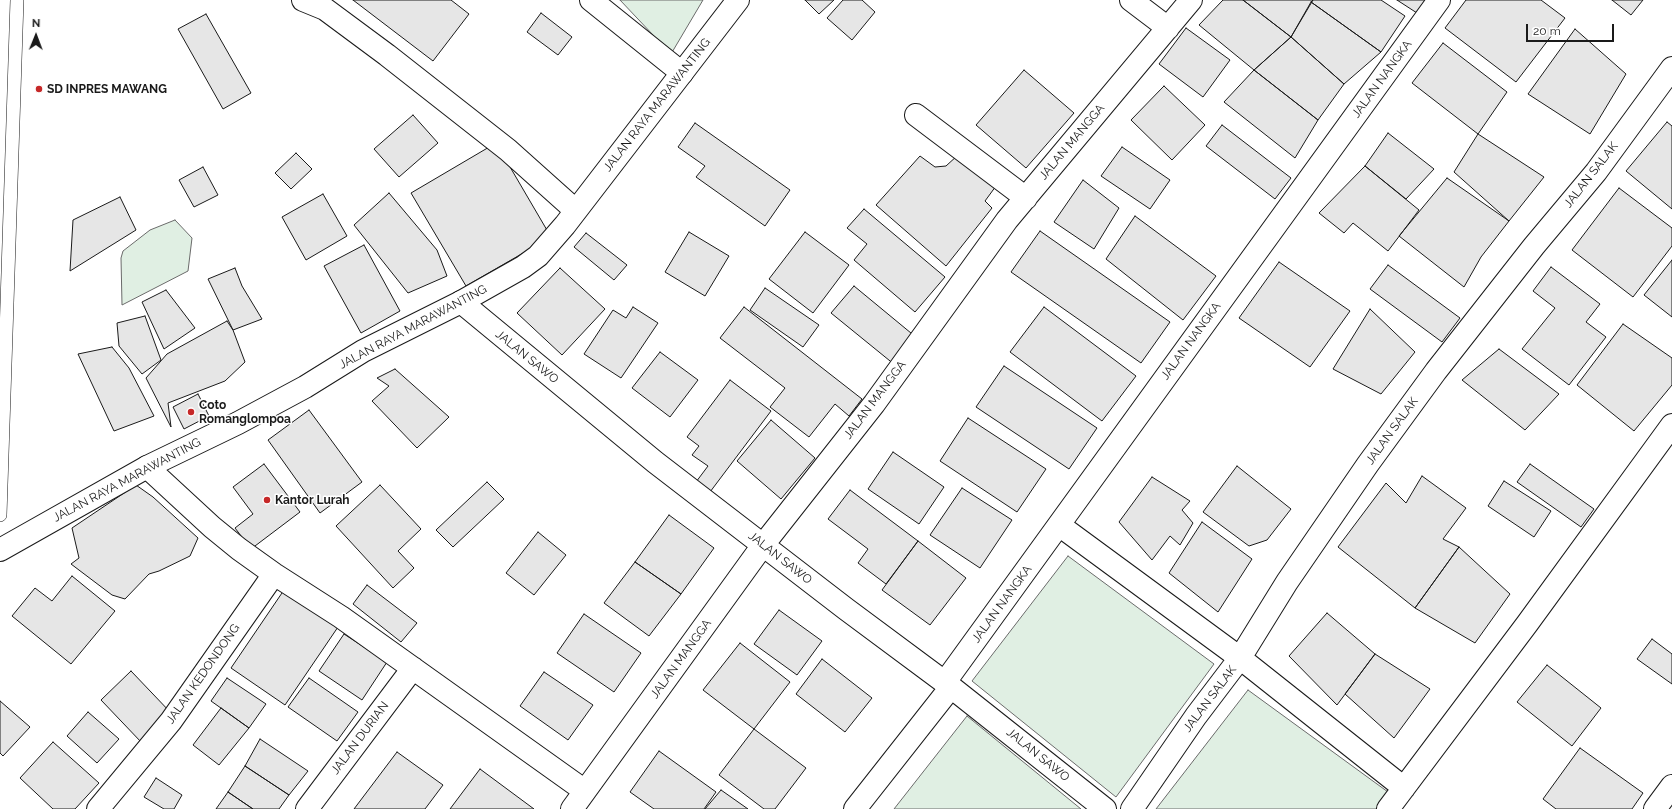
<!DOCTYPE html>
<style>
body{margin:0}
#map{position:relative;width:1672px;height:809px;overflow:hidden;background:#fff;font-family:Raleway,sans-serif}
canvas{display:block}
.north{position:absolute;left:16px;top:16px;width:40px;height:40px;-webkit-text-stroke:3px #fff;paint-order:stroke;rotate:1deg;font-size:11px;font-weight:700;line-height:16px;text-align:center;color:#1a1a1a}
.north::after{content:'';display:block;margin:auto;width:14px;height:18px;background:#1a1a1a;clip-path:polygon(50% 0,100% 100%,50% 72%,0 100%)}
.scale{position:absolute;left:1526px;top:24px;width:88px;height:18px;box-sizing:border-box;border:2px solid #1a1a1a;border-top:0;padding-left:5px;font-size:12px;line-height:14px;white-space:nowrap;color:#1a1a1a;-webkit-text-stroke:3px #fff;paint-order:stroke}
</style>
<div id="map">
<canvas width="1672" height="809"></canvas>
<div class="north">N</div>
<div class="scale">20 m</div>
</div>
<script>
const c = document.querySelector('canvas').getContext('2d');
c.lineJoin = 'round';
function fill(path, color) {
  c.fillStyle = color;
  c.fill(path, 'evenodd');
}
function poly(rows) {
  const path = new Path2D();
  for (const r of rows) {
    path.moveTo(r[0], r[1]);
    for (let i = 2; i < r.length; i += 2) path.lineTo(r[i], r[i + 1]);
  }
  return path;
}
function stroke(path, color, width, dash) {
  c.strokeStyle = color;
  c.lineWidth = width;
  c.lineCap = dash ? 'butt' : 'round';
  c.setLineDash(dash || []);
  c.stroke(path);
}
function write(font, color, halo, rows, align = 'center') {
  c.font = font + ' Raleway,sans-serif';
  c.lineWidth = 3;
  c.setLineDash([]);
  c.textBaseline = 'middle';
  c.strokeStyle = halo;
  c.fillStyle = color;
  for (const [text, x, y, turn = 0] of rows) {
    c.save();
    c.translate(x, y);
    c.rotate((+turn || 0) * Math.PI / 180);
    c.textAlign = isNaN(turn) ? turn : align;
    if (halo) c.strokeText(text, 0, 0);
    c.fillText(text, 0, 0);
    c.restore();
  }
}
const green = poly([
 [620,0,703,0,671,54,620,0],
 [175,220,192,238,188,271,122,305,121,258,123,251,150,230,175,220],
 [1068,556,1214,664,1116,797,972,681,1068,556],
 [1248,690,1388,792,1376,809,1156,809,1248,690],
 [967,716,1081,809,894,809,967,716]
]);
fill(green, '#e0efe3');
stroke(green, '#6a6a6a', 1);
const building = poly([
 [353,0,451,0,469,14,433,61,353,0],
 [805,0,834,0,819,14,805,0],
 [843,0,862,0,875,12,852,40,827,18,843,0],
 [1223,0,1243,0,1291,37,1254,70,1199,25,1223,0],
 [1243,0,1313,0,1291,37,1243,0],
 [1313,0,1381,0,1405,16,1381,52,1311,2,1313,0],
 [1397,0,1426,0,1417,13,1397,0],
 [1466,0,1541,0,1565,18,1516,82,1445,28,1466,0],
 [1612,0,1643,0,1631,15,1612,0],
 [1311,2,1381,52,1344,84,1291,37,1311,2],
 [541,13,572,37,558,55,527,32,541,13],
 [206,14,251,93,223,109,178,29,206,14],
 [1186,28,1230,60,1203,97,1159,64,1186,28],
 [1575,29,1626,74,1590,134,1528,94,1575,29],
 [1291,37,1344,84,1318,120,1254,70,1291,37],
 [1443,43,1507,92,1478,134,1412,83,1443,43],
 [1024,70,1074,113,1026,168,976,125,1024,70],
 [1254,70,1318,120,1295,158,1224,102,1254,70],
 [1164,86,1205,125,1172,160,1131,120,1164,86],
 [413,115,438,143,399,177,374,149,413,115],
 [1667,122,1672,126,1672,209,1626,171,1667,122],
 [695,123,790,190,765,226,696,177,705,166,678,147,695,123],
 [1222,125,1291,178,1275,199,1206,146,1222,125],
 [1388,133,1434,169,1406,199,1365,166,1388,133],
 [1478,134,1544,177,1509,221,1454,172,1478,134],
 [496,143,551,237,466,286,411,193,496,143],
 [1122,147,1170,180,1150,209,1101,176,1122,147],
 [296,153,312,169,291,189,275,173,296,153],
 [958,155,996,186,985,201,992,208,946,266,876,205,920,156,935,167,946,166,958,155],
 [1365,166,1419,210,1388,251,1353,223,1344,233,1319,213,1365,166],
 [203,167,218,195,194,207,179,180,203,167],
 [1447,178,1509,221,1481,257,1464,287,1399,236,1447,178],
 [1083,180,1119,208,1094,249,1054,222,1083,180],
 [1619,188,1672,228,1672,246,1633,297,1572,250,1619,188],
 [389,193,437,250,447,276,408,293,354,225,389,193],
 [323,194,347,236,306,260,282,217,323,194],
 [120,197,136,230,70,271,73,220,120,197],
 [864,209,945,277,915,312,854,260,867,244,847,228,864,209],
 [1135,216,1216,276,1183,320,1106,259,1135,216],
 [1040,231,1170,322,1141,363,1011,272,1040,231],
 [689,232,729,256,705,296,665,272,689,232],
 [805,232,849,265,813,313,769,279,805,232],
 [586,233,627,265,614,280,574,247,586,233],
 [364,245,400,311,361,333,324,266,364,245],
 [1672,260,1672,317,1644,295,1672,260],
 [1279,262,1350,311,1310,367,1239,318,1279,262],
 [1388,265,1460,318,1442,342,1370,289,1388,265],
 [1551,267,1600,304,1586,322,1606,337,1569,385,1522,349,1555,308,1533,291,1551,267],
 [235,268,242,286,262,319,233,330,208,279,235,268],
 [560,268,605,309,562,355,517,313,560,268],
 [854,286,917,338,895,365,831,313,854,286],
 [765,288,819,325,803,347,750,310,765,288],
 [166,290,195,328,164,349,142,302,166,290],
 [633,307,658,323,621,378,584,354,613,310,626,318,633,307],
 [744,307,862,399,849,416,835,404,809,437,770,407,785,388,720,338,744,307],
 [1044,307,1136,376,1102,421,1010,352,1044,307],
 [1370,309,1415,352,1381,394,1333,369,1370,309],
 [145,316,161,360,142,374,119,346,117,323,145,316],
 [227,321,233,330,245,362,225,381,168,403,171,427,146,378,167,354,227,321],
 [1623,324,1672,358,1672,385,1634,431,1577,385,1623,324],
 [112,347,129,368,154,416,114,431,78,354,112,347],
 [1499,349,1559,394,1525,430,1462,380,1499,349],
 [660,352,698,380,670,417,632,388,660,352],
 [1004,366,1097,428,1069,469,976,407,1004,366],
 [395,369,449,417,417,448,372,401,389,386,377,378,395,369],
 [730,380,771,411,710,492,696,482,708,466,692,455,699,446,687,437,730,380],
 [198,394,209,416,184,429,173,407,198,394],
 [309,410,362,482,320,513,268,440,309,410],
 [968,418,1046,469,1017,512,940,461,968,418],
 [771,420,815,458,781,499,737,461,771,420],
 [893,452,944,487,919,524,868,489,893,452],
 [264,464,300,512,251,549,235,528,253,514,233,487,264,464],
 [1530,464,1594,509,1581,527,1517,482,1530,464],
 [1237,466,1291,509,1267,540,1249,546,1203,512,1237,466],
 [1422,476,1466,508,1443,539,1459,547,1415,608,1338,547,1386,483,1406,503,1422,476],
 [1152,477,1190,501,1182,510,1193,523,1180,545,1170,536,1152,560,1119,522,1152,477],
 [1504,481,1551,511,1534,537,1488,506,1504,481],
 [487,482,504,499,453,547,436,530,487,482],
 [136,485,153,497,198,538,190,556,159,571,149,574,125,599,112,595,71,564,79,558,72,528,136,485],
 [380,485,421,529,398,551,414,568,393,588,336,526,380,485],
 [962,488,1012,520,980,568,930,535,962,488],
 [850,490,918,541,886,584,858,563,868,549,828,519,850,490],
 [669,515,714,548,681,594,635,562,669,515],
 [1202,522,1252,559,1218,612,1169,573,1202,522],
 [538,532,566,555,534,595,506,573,538,532],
 [918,541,966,578,930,625,882,590,918,541],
 [1459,547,1510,594,1475,643,1415,608,1459,547],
 [635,562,681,594,649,636,604,603,635,562],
 [72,576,115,611,71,664,12,616,35,588,52,601,72,576],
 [367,585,417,623,401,642,353,604,367,585],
 [284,590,338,627,285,705,231,668,284,590],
 [779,610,822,641,797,675,754,644,779,610],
 [1327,613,1375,654,1337,705,1289,656,1327,613],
 [584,614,641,653,614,692,557,653,584,614],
 [344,634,387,662,362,700,319,671,344,634],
 [1652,639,1672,654,1672,684,1637,659,1652,639],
 [740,643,790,682,754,729,703,690,740,643],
 [1375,654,1430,689,1394,738,1345,694,1375,654],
 [822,659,872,698,845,732,796,694,822,659],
 [1547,665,1601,708,1572,746,1517,702,1547,665],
 [131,671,172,714,142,743,101,700,131,671],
 [544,672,593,705,568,740,520,706,544,672],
 [227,678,266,704,249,728,211,701,227,678],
 [309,678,358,712,337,741,288,707,309,678],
 [0,701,30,727,3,756,0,753,0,701],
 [221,708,249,728,219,765,193,745,221,708],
 [88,712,119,739,97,763,67,736,88,712],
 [754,729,806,768,775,809,764,809,719,775,754,729],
 [260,739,308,771,289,795,245,766,260,739],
 [53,742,99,783,75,809,53,809,20,778,53,742],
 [1580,748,1643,793,1632,809,1556,809,1543,799,1580,748],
 [659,751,716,792,704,809,654,809,630,792,659,751],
 [397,752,443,785,425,809,354,809,397,752],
 [245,766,289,795,279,809,253,809,228,792,245,766],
 [480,769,534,809,450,809,480,769],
 [156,778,182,795,174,809,164,809,144,797,156,778],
 [721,790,748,809,705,809,721,790],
 [228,792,253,809,216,809,228,792]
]);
fill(building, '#e6e6e6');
stroke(building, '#1a1a1a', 1);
const service = poly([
 [0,515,17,0]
]);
const minor = poly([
 [591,0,682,73],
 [1131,0,1168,28],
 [916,115,1026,198],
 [461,302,655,462,846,609,951,687,1105,809],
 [147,467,212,527,239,549,274,574,341,617,585,791],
 [1059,525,1240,658,1404,788],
 [945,682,1439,0],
 [98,809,171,721,274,574],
 [307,809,413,668],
 [572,809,763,545,874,404,1007,220,1191,0],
 [855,809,951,687],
 [1132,809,1196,716,1240,658,1287,582,1368,464,1436,371,1534,246,1596,172,1672,68],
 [1388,809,1527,624,1672,425],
 [1655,809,1672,786]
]);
const tertiary = poly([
 [303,0,325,9,387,55,508,150,575,210],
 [0,550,147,467,238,423,305,387,363,351,461,302,523,267,538,256,565,225,738,0]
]);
stroke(service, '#1a1a1a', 14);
stroke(minor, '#1a1a1a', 24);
stroke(tertiary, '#1a1a1a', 24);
stroke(service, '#fff', 13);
stroke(minor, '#fff', 22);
stroke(tertiary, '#fff', 22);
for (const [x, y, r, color] of [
 [39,89,4,"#c62828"],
 [191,412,4,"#c62828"],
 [267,500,4,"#c62828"]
]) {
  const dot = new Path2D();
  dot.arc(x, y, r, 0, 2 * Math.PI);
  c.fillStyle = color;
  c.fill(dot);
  stroke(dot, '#fff', 1.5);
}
write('12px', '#1a1a1a', '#fff', [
 ["JALAN NANGKA",1382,79,-54],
 ["JALAN RAYA MARAWANTING",657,105,-52],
 ["JALAN MANGGA",1072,142,-50],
 ["JALAN SALAK",1591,175,-52],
 ["JALAN RAYA MARAWANTING",413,327,-28],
 ["JALAN NANGKA",1191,341,-54],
 ["JALAN SAWO",527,357,39],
 ["JALAN MANGGA",875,400,-53],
 ["JALAN SALAK",1392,431,-54],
 ["JALAN RAYA MARAWANTING",127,480,-28],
 ["JALAN SAWO",780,558,38],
 ["JALAN NANGKA",1002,604,-54],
 ["JALAN MANGGA",681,659,-54],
 ["JALAN KEDONDONG",203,674,-55],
 ["JALAN SALAK",1210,699,-53],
 ["JALAN DURIAN",360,738,-53],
 ["JALAN SAWO",1038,755,39]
]);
write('bold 12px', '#1a1a1a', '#fff', [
 ["SD INPRES MAWANG",47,89],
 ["Coto",199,405],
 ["Romanglompoa",199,419],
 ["Kantor Lurah",275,500]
], 'left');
</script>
